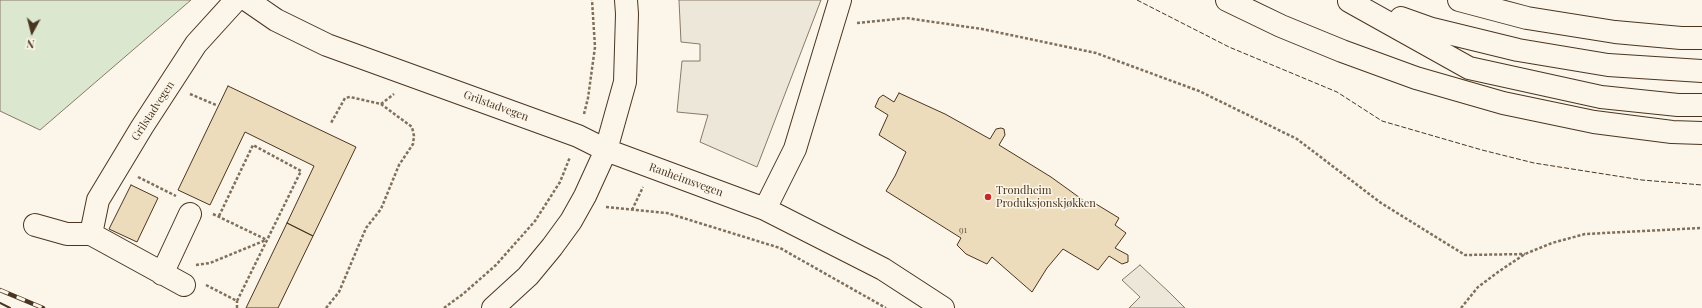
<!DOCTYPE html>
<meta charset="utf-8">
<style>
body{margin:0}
#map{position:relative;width:1702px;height:308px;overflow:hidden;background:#fbf6e9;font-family:"Playfair Display",serif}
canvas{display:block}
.north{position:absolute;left:12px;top:12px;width:40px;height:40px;-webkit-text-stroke:3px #fbf6e9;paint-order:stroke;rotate:187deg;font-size:11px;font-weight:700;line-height:16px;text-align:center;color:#4a3520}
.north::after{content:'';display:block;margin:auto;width:14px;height:18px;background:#4a3520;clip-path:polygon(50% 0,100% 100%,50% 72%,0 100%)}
</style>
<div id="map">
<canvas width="1702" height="308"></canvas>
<div class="north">N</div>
</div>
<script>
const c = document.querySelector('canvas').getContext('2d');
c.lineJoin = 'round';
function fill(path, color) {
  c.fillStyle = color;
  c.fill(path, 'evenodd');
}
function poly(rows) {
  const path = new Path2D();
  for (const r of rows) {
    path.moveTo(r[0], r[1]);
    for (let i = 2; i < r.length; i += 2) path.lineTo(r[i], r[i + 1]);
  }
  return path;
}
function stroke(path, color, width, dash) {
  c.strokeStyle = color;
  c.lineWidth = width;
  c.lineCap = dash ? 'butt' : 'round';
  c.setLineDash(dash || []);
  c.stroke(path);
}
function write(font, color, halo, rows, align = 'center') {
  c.font = font + ' "Playfair Display",serif';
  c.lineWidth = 3;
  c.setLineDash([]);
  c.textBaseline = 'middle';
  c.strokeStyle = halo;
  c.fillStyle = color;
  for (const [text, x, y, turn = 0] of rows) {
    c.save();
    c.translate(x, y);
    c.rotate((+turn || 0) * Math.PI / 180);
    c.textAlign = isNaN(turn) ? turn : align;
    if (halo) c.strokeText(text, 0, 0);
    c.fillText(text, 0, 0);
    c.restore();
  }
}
const green = poly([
 [0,0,191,0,40,130,0,111,0,0]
]);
fill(green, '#dce7d0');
stroke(green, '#887966', 1);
const parking = poly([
 [679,0,821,0,757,167,700,142,708,115,677,112,682,61,700,61,700,44,681,42,679,0],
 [1140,265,1170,293,1185,308,1129,308,1140,297,1122,280,1140,265]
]);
fill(parking, '#ede7d9');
stroke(parking, '#887966', 1);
const building = poly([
 [228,86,356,147,313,236,287,223,314,166,245,132,210,205,178,190,228,86],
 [899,93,945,114,990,139,996,129,1001,128,1004,129,1005,135,999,145,1051,177,1094,208,1096,204,1119,218,1115,225,1126,233,1115,248,1128,255,1128,262,1122,264,1109,256,1098,270,1063,249,1047,268,1032,292,992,257,987,264,966,254,957,245,961,238,886,191,895,176,906,152,879,135,888,115,875,107,879,98,883,95,894,102,899,93],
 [131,185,158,198,137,242,109,229,131,185],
 [287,223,313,236,278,308,246,308,287,223]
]);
fill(building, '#ecdcbc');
stroke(building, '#4a3520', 1);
const minor = poly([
 [247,0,276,20,327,45,578,136,606,150,765,209,883,269,943,308],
 [765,209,795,149,840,0],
 [35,225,67,234,91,234,184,285],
 [91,234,98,200,142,127,196,44,236,0],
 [162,274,190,214],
 [493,308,528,276,552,247,571,221,585,196,606,150,625,82,627,14,626,0]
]);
const highway = poly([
 [1227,0,1281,26,1342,51,1416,78,1503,103,1594,122,1672,132,1702,133],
 [1459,0,1527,18,1615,32,1681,38,1702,38],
 [1349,1,1469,68,1601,97,1678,105,1702,105],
 [1401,18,1432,29,1518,50,1608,65,1702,71]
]);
stroke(minor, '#4a3520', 24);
stroke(highway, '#4a3520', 24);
stroke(poly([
 [857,23,906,18,982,29,1096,53,1199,91,1297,139,1381,203,1465,255,1525,254],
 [190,94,216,105],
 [381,104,394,94],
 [584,114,588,98,595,47,592,0],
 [138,177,176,196],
 [606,207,667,213,780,248,886,308],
 [632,210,643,187],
 [213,214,267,240],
 [196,265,210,263,266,240],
 [206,285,237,301,301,171,253,145,219,216],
 [237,308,237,301],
 [326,308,339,292,366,228,381,209,399,165,413,144,414,136,412,127,381,104,350,97,345,98,331,123],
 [444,308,463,294,496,265,535,221,560,182,570,157],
 [1461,308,1478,287,1498,272,1525,254,1552,243,1585,234,1702,228]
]), '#7f6f5c', 2.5, [3, 2]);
stroke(minor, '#fbf6e9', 22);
stroke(highway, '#fbf6e9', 22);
const rail = poly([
 [0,290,43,308]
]);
stroke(rail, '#4a3520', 4.5);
stroke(rail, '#fbf6e9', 3, [9]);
stroke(poly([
 [1137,0,1229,47,1337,92,1382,121,1482,150,1534,163,1642,180,1702,185]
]), '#4a3520', 1, [5, 2]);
stroke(poly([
 [0,303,10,308]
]), '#4a3520', 2);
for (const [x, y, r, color] of [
 [988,197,4,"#c62828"]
]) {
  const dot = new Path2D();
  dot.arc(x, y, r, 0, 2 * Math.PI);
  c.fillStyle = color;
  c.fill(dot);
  stroke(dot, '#fbf6e9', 1.5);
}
write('9px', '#725f47', null, [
 ["91",963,230]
]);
write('11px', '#4a3520', '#fbf6e9', [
 ["Grilstadvegen",496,106,20],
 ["Grilstadvegen",153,111,-57],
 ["Ranheimsvegen",686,180,20]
]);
write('11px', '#4a3520', '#fbf6e9', [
 ["Trondheim",996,191],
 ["Produksjonskjøkken",996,204]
], 'left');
</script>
